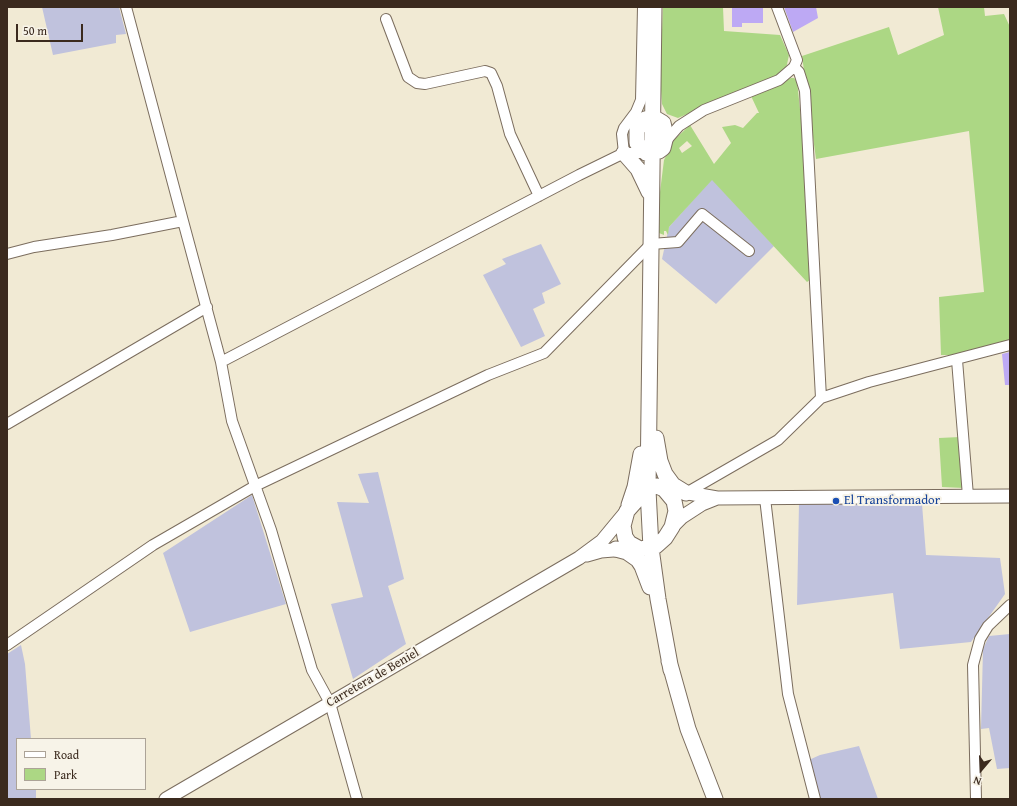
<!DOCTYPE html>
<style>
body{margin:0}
#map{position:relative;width:1017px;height:806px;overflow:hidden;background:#f1ead4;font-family:"Gentium Book Plus",serif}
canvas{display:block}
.frame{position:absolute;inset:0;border:8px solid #3b2a1e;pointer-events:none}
.legend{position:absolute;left:16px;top:738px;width:130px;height:52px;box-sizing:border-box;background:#f7f3e8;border:1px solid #aca397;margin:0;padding:5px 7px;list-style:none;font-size:12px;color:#3b2a1e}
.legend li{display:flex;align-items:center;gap:8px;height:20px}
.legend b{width:20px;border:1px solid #aca397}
.north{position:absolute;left:961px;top:750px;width:40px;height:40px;-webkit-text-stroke:3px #f7f3e8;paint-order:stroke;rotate:199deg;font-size:11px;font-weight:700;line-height:16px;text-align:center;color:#3b2a1e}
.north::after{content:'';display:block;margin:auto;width:14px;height:18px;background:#3b2a1e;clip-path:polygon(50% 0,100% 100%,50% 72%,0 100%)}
.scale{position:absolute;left:16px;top:24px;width:67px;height:18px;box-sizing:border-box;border:2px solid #3b2a1e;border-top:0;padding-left:5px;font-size:12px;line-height:14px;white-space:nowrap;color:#3b2a1e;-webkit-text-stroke:3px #f7f3e8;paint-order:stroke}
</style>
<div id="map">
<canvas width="1017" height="806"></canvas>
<div class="frame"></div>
<ul class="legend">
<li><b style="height:5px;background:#fff"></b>Road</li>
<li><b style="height:11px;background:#acd784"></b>Park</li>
</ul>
<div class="north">N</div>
<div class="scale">50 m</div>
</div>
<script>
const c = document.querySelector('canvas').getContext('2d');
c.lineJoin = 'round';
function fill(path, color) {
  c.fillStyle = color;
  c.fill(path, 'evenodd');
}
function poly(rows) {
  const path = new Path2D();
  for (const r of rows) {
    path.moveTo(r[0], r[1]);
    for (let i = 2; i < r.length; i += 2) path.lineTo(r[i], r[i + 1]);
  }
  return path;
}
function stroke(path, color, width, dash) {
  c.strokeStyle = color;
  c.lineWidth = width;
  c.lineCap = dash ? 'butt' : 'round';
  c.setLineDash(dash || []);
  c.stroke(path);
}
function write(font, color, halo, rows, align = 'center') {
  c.font = font + ' "Gentium Book Plus",serif';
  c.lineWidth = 4;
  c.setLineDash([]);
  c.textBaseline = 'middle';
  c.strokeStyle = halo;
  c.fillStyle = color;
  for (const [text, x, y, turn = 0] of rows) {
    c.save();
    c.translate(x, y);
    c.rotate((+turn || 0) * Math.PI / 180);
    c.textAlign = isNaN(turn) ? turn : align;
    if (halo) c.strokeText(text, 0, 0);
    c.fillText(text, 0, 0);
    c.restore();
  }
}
fill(poly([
 [42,7,119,7,126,34,116,35,116,43,53,55],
 [712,179,774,246,716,304,662,259,669,227],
 [541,244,561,284,542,293,545,303,533,309,545,336,521,347,483,275,506,264,502,259],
 [378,472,404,579,388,586,406,644,353,679,331,604,363,597,337,502,369,503,358,474],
 [252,495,286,604,190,632,163,553],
 [799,503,922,504,926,555,1000,558,1005,594,971,642,900,649,893,593,797,605],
 [1010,634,1010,768,997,769,989,728,981,729,983,649,989,636],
 [21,645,25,664,31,739,17,739,17,789,36,789,36,799,7,799,7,654],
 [859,746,878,799,810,799,800,764,820,755]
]), '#c0c2dd');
fill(poly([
 [663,7,723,7,724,31,780,35,789,55,786,69,780,74,678,118,667,114,662,104,660,76],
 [938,7,984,7,985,16,1004,14,1010,27,1010,341,956,355,941,355,939,297,984,292,969,131,816,159,802,56,889,27,898,55,944,35],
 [791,78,794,78,797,81,806,166,810,280,807,282,712,180,669,227,668,235,666,231,664,231,664,235,659,233,660,192,664,160,674,140,690,125,714,164,731,143,722,127,735,125,743,128,757,113,759,113,751,96],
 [687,141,692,146,682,153,679,148],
 [960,437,964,488,942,487,939,438]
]), '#acd784');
fill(poly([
 [732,7,763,7,763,23,742,23,742,27,732,27],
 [784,7,816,7,818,18,793,32],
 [1010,352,1010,385,1005,385,1002,354]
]), '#bda9f4');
const minor = poly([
 [126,7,183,221],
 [386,19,408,77,417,83,425,84,485,71,491,73,497,86,510,134,539,196],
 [794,67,799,72,805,91,821,398],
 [665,142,679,126,704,110,779,80,794,67,797,60,777,7],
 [624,153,622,134,624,128,636,112,641,100,643,7],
 [7,254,34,247,112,235,183,221,221,362],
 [957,360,968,496],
 [7,424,207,307],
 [686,493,778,440,821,398,869,382,1010,345],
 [765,498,788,694,815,799],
 [7,645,153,545,255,486,488,375,544,353,651,244,678,242,702,214,749,251],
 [357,799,330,703,312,670,271,530,232,421,221,362,579,175,624,153,646,153],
 [976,799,973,665,980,639,988,626,1010,605]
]);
const major = poly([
 [677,491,717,498,1010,496],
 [672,527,682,517,702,504,717,498],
 [587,555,601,551,626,549],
 [166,799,579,558,602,541,626,512]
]);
const highway = poly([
 [654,7,648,490,651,548,658,599,671,670],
 [653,117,663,123,666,136,663,148,659,151,646,153,637,143,637,130,645,119,653,117],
 [624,153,638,169,649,192],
 [656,438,660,461,665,474,673,485,686,493],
 [629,505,635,487,641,454],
 [625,537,629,543,640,549,656,546,665,538,672,527,676,511,674,501,664,489,657,486,653,487,643,493,627,511,623,526,624,531,625,537,627,543,642,566,650,587],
 [616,549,627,552,637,559],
 [669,661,688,729,715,799]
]);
stroke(minor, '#7b6d5e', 12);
stroke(major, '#7b6d5e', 15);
stroke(highway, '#7b6d5e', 17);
stroke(minor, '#fff', 10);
stroke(major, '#fff', 13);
stroke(highway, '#fff', 15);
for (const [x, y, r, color] of [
 [836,501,4,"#1a4fb4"]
]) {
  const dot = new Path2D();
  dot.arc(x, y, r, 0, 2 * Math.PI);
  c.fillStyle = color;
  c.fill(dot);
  stroke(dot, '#f7f3e8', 1.5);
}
write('13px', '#164399', '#f7f3e8', [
 ["El Transformador",844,501]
], 'left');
write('13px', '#3b2a1e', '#f7f3e8', [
 ["Carretera de Beniel",373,678,-30]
]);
</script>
